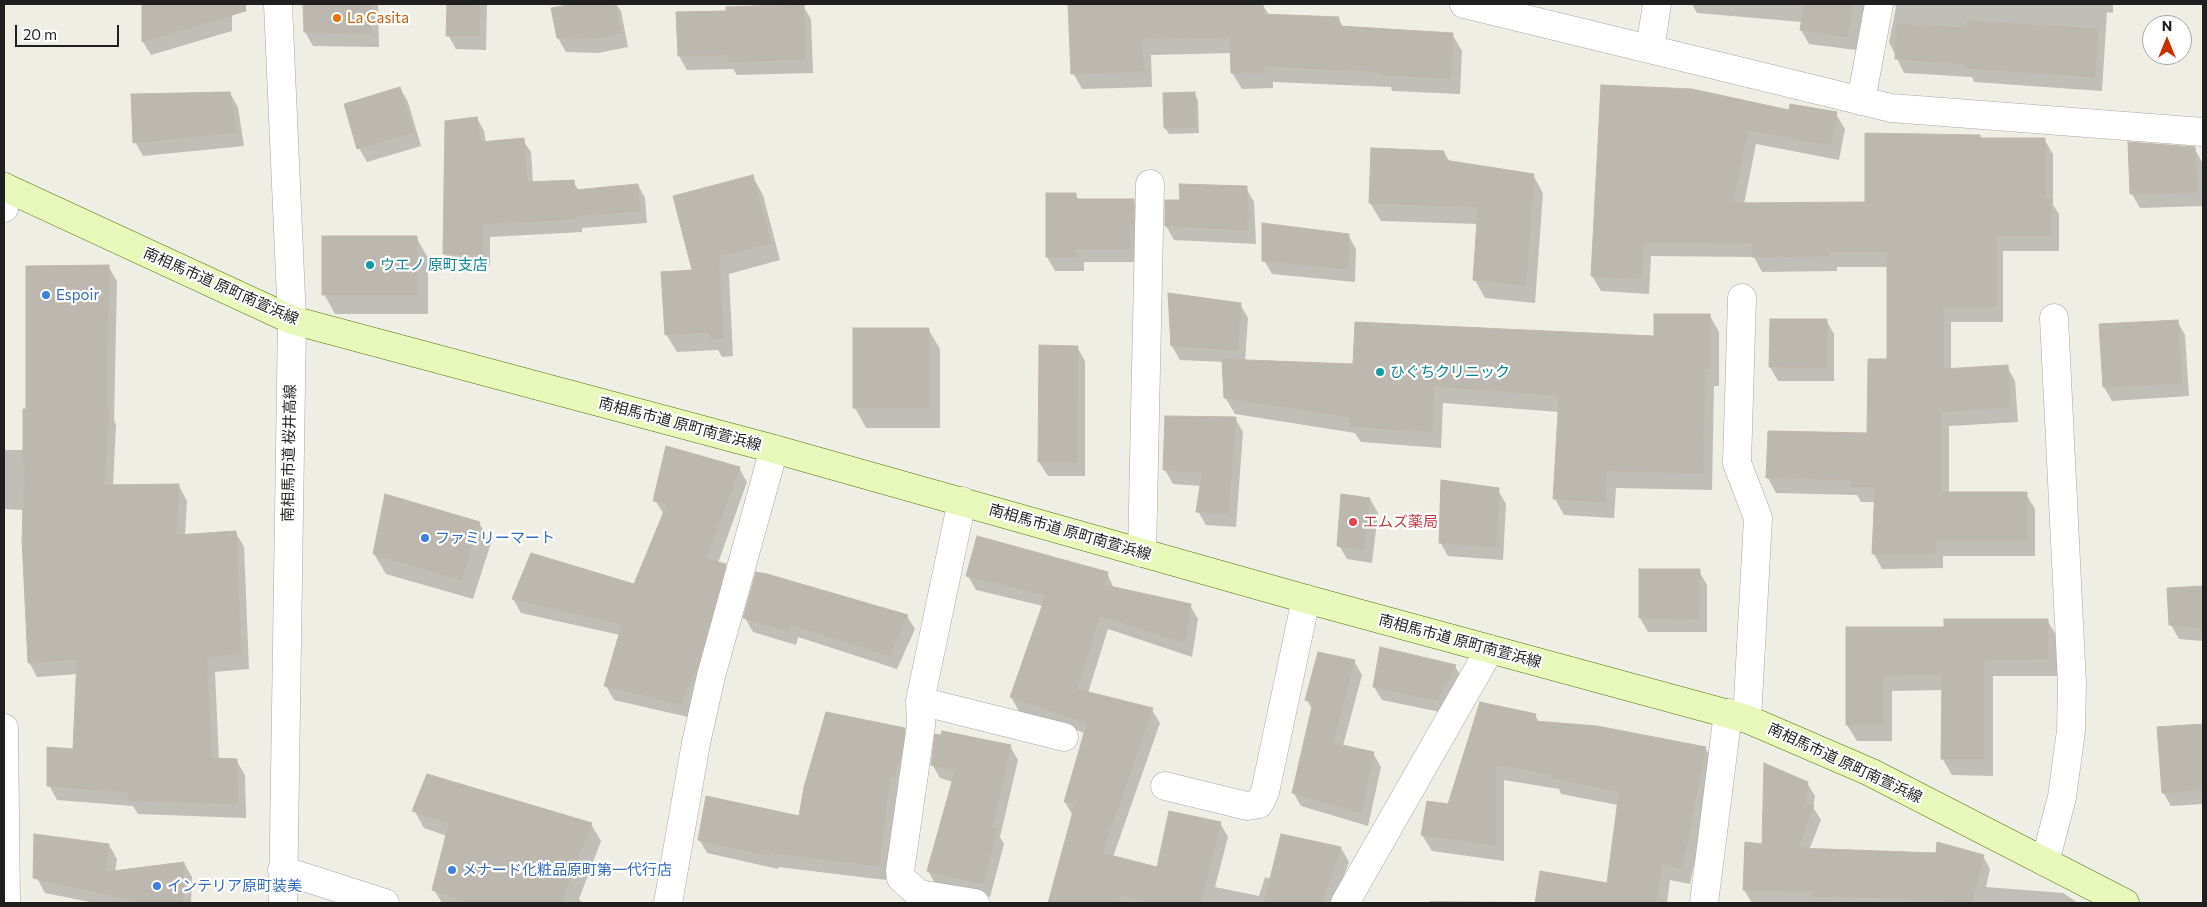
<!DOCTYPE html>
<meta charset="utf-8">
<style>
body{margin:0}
#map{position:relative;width:2207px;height:907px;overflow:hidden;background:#efeee5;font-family:Commissioner,sans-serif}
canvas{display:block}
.frame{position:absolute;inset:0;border:5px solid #1f1f1f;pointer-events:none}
.north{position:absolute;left:2142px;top:15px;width:50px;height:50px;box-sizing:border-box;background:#fff;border:1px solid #a5a5a5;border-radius:50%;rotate:0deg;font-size:14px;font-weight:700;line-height:20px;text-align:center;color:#1f1f1f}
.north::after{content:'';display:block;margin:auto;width:18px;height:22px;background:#ca2f04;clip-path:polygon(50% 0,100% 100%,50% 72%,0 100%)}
.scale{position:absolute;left:15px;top:25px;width:104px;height:22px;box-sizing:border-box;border:2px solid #1f1f1f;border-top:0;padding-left:6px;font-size:15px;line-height:18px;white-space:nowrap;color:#1f1f1f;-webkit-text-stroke:4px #fff;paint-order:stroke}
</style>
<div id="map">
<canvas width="2207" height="907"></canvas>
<div class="frame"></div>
<div class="north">N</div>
<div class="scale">20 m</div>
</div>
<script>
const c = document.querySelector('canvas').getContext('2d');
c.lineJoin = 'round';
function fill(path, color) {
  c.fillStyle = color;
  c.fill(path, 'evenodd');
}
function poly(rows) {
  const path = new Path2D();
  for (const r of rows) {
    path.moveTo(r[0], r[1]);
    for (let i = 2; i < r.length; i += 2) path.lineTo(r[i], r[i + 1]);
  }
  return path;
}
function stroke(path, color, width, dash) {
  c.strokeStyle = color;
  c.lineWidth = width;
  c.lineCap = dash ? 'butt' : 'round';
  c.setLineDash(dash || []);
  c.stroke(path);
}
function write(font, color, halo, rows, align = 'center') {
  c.font = font + ' Commissioner,"Noto Sans JP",sans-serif';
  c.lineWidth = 4.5;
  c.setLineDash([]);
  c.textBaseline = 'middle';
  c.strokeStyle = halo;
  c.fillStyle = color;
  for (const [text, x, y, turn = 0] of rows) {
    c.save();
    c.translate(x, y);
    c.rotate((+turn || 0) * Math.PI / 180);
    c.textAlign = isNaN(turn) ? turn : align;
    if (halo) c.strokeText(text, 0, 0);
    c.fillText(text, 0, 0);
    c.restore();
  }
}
fill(poly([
 [143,4,232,4,232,31,151,55,143,42],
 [304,4,378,4,379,47,313,46,305,32],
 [448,4,487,4,486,50,456,49,448,35],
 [581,4,616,4,621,11,628,47,598,53,566,52,558,38,552,9],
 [1070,4,1262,4,1269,15,1338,18,1344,28,1452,34,1462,51,1460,94,1392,91,1391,87,1273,82,1273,88,1242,89,1232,73,1232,53,1151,55,1152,87,1082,89,1073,73],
 [1692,4,1881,4,1864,51,1809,44,1801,30,1802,22,1697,13],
 [1894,4,2113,4,2113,13,2107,12,2102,91,1974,82,1972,77,1904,73,1889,42,1896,7],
 [803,6,811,19,813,73,737,75,733,69,687,70,679,56,728,12],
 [1602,86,1790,111,1836,114,1845,129,1839,160,1756,144,1744,204,1866,203,1980,136,1981,139,2044,139,2053,154,2053,205,2059,214,2059,251,2003,251,2003,322,1951,322,1951,369,2007,366,2015,381,2018,422,1949,426,1949,494,2026,494,2035,509,2035,556,1943,556,1943,568,1882,569,1874,554,1875,502,1861,502,1857,495,1776,493,1768,478,1868,435,1888,360,1888,267,1837,267,1837,271,1762,272,1754,257,1651,256,1649,294,1601,291,1592,276],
 [400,88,408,102,421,146,367,162,359,148],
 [230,93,238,107,244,146,143,156,135,142],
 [1194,93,1198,100,1199,133,1169,134,1165,128],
 [477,118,484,131,486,143,523,140,531,152,533,183,573,181,579,191,638,185,645,198,647,223,582,228,582,232,490,237,490,266,452,266,444,253],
 [2194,148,2202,162,2203,206,2140,208,2132,194],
 [1444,152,1450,162,1533,175,1543,193,1535,303,1485,298,1475,280,1478,224,1381,221,1370,203],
 [753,177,763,195,780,260,729,274,733,356,722,357,718,350,677,352,666,334,694,271],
 [1246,188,1254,202,1256,244,1174,240,1166,226,1181,201],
 [1076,195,1079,200,1133,200,1141,214,1137,262,1084,262,1084,271,1055,271,1047,257],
 [1348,235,1356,249,1355,282,1272,274,1264,260],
 [416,237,428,258,428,314,335,314,324,294],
 [108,266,117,281,114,420,116,425,113,486,179,486,187,501,185,536,236,533,244,547,249,669,215,672,219,760,236,760,245,775,246,818,138,814,133,806,57,800,49,785,74,751,78,674,37,677,29,662,22,510,4,509,4,450,24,450,27,410],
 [1240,304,1248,318,1245,361,1354,365,1655,337,1710,316,1719,332,1719,386,1714,386,1712,490,1616,488,1614,518,1564,515,1555,499,1559,412,1443,403,1441,448,1361,442,1355,433,1235,414,1225,397,1224,362,1180,360,1172,346],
 [1826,320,1834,334,1834,381,1778,381,1770,367],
 [2177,321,2185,335,2189,396,2112,401,2104,387],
 [928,329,940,349,940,428,866,428,855,408],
 [1040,346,1077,347,1085,361,1085,476,1048,476,1039,462],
 [1235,418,1243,432,1236,527,1206,525,1198,511,1202,486,1173,484,1165,470],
 [739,468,747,482,718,563,725,565,733,579,688,717,614,700,606,686,620,635,521,613,513,599,532,554,634,586,664,515,655,500],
 [1498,490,1506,504,1503,560,1448,556,1440,542],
 [1370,499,1378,513,1372,563,1347,559,1339,545],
 [479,523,491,543,473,599,386,574,374,554],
 [1699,571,1707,585,1707,632,1648,632,1640,618],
 [1107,573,1114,589,1190,605,1198,619,1192,657,1108,629,1088,693,1152,710,1160,723,1113,857,1158,868,1220,823,1228,837,1215,887,1259,896,1265,877,1272,879,1282,836,1341,848,1349,862,1334,903,1052,903,1050,901,1073,816,1065,802,1085,733,1019,711,1011,697,1043,606,976,590,968,576],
 [2203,587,2203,641,2179,639,2171,625,2168,589],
 [907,616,915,629,897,669,798,637,796,645,753,632,745,618],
 [2047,620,2057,637,2057,676,1993,676,1993,776,1952,775,1942,758,1943,690,1892,691,1892,741,1857,741,1847,725,1847,628,1945,628],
 [1354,661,1362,675,1343,746,1373,753,1381,767,1368,826,1301,806,1293,792,1312,709,1306,699],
 [1455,666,1463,680,1445,713,1382,700,1374,687],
 [1535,715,1539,722,1705,748,1715,764,1690,884,1670,880,1667,903,1609,903,1607,899,1618,805,1561,794,1559,789,1504,780,1504,861,1432,851,1422,835],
 [2203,725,2203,804,2171,806,2163,792,2158,728],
 [904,729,912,743,902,790,898,790,886,880,778,867,778,869,707,853,699,839,800,817],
 [1010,746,1018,760,1000,837,1004,844,990,897,936,885,928,871,953,782,940,778,932,764],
 [1807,783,1815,796,1813,807,1821,820,1809,850,1983,856,1990,869,1986,887,2063,893,2078,903,1752,903,1744,890,1746,843,1763,845],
 [414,810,591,824,601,841,579,899,582,903,442,903,434,890,447,836,424,828],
 [109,845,117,859,115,872,184,863,192,877,191,903,95,903,45,893,37,878],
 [1598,895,1597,903,1429,903,1430,901,1536,902]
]), '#0003');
const building = poly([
 [142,4,245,4,246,11,142,42,142,4],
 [303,4,371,4,372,34,304,32,303,4],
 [447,4,479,4,479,36,446,36,447,4],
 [574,4,615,4,621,33,589,39,557,38,551,8,574,4],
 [804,4,805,59,728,62,728,55,678,56,676,12,726,11,726,7,804,4],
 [1068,4,1263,4,1263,14,1339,17,1339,26,1453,33,1451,78,1382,75,1382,72,1264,66,1265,72,1231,73,1230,37,1142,39,1144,71,1071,74,1068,4],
 [1804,4,1853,4,1848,37,1800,30,1804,4],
 [1967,21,2098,29,2095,77,1965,68,1965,64,1895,59,1897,24,1967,28,1967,21],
 [1601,85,1692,89,1789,110,1790,104,1837,112,1831,145,1748,130,1733,203,1865,202,1865,133,1980,135,1980,138,2045,138,2045,198,2051,198,2051,236,1996,236,1996,307,1943,307,1943,369,2008,365,2010,407,1941,412,1941,492,2027,492,2027,541,1935,541,1935,554,1872,554,1875,487,1851,487,1851,480,1766,478,1768,431,1867,433,1868,359,1887,359,1887,252,1829,252,1829,256,1752,257,1752,243,1643,242,1641,279,1591,276,1601,85],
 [400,87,414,132,357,149,344,104,400,87],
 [230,92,237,132,133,143,131,94,230,92],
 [1195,92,1196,127,1164,128,1163,93,1195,92],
 [477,117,481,142,524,138,527,182,574,180,575,190,638,184,640,211,576,216,576,219,483,224,483,254,443,254,445,121,477,117],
 [2128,142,2195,147,2197,192,2130,194,2128,142],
 [1371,148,1444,151,1444,160,1534,174,1526,285,1473,280,1478,207,1369,203,1371,148],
 [753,175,771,243,719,256,723,338,711,340,709,332,665,335,661,272,692,270,673,196,753,175],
 [1179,184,1247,186,1248,230,1165,226,1165,200,1180,200,1179,184],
 [1046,193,1076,193,1076,199,1134,199,1133,225,1130,224,1130,249,1076,249,1076,257,1046,257,1046,193],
 [1262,223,1349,234,1348,269,1262,261,1262,223],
 [322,236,417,236,417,295,322,295,322,236],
 [109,265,106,408,109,409,104,485,179,484,176,535,236,531,241,654,207,657,211,758,237,759,238,804,128,800,128,792,47,786,47,747,73,749,77,659,28,663,22,539,25,467,23,467,23,409,26,409,26,266,109,265],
 [1168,293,1241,303,1238,350,1171,346,1168,293],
 [1654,314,1710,314,1710,369,1705,369,1703,473,1607,471,1605,502,1553,499,1559,396,1434,386,1432,432,1350,426,1350,417,1224,398,1222,359,1353,364,1355,322,1654,336,1654,314],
 [1770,319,1827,319,1827,368,1769,367,1770,319],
 [2178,320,2182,383,2103,387,2099,324,2178,320],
 [853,328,929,328,929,408,853,408,853,328],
 [1039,345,1078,346,1077,462,1038,462,1039,345],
 [1165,416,1236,417,1228,514,1196,512,1202,473,1163,470,1165,416],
 [666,446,740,467,706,559,726,564,698,666,680,704,604,686,622,624,512,599,531,553,634,584,667,504,653,501,666,446],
 [1441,480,1499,488,1496,547,1439,543,1441,480],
 [385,494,480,522,461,580,373,554,385,494],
 [1341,494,1370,498,1364,550,1337,546,1341,494],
 [977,536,1108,572,1105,585,1191,604,1185,643,1100,616,1077,689,1153,708,1102,853,1157,867,1169,811,1221,822,1200,903,1150,903,1120,895,1119,903,1048,903,1075,804,1064,802,1087,723,1010,697,1046,595,966,576,977,536],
 [1639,569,1700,569,1699,619,1639,618,1639,569],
 [756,572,767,574,908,615,889,656,790,624,788,631,743,618,756,572],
 [2203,586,2203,628,2169,625,2167,588,2203,586],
 [1944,619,2048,619,2048,659,1984,660,1984,759,1941,759,1942,674,1883,675,1883,725,1846,725,1846,627,1944,627,1944,619],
 [1380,647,1456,665,1437,700,1373,687,1380,647],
 [1318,652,1355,660,1333,743,1374,752,1361,813,1292,793,1313,702,1305,700,1318,652],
 [1480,702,1536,714,1534,721,1597,726,1706,747,1682,868,1662,864,1656,903,1535,903,1540,871,1607,883,1619,792,1551,778,1551,774,1495,765,1495,845,1421,835,1427,801,1448,804,1480,702],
 [826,712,905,728,901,756,894,777,890,776,879,866,770,853,770,856,698,840,706,796,799,816,804,787,826,712],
 [2203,724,2203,790,2162,793,2157,727,2203,724],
 [942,731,1011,745,992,827,997,829,983,884,927,871,955,771,931,765,935,734,941,735,942,731],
 [1764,763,1808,782,1805,804,1814,805,1798,848,1936,853,1937,842,1984,855,1972,903,1941,903,1942,900,1813,896,1814,891,1743,890,1745,842,1762,844,1764,763],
 [427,774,592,823,561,903,471,903,432,890,449,823,412,811,427,774],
 [34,834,109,844,105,872,184,862,183,903,132,903,132,900,33,878,34,834],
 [1281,834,1341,847,1322,903,1264,903,1281,834]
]);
fill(building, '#bcb7af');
stroke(building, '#c1b8a8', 1);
const street = poly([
 [278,4,292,320,283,903],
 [1464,4,1891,108,2203,132],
 [1650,49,1657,4],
 [1861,101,1879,4],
 [4,208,4,187],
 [1742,298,1737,463,1758,518,1747,719],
 [962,501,920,701,921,725,900,871,901,878,919,894,975,903],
 [1142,553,1150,184],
 [920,701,1064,737],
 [4,728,6,903],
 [1165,786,1247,806,1259,804,1265,792,1306,599],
 [2045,862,2062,797,2071,731,2072,684,2054,318],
 [282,870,385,903],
 [668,903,696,743,711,676,774,449],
 [1345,903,1490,649],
 [1704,903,1728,713]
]);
const secondary = poly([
 [4,187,292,320,774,449,1306,599,1747,719,1870,772,2125,903]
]);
stroke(street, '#a6a6a6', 29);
stroke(secondary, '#517507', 29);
stroke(street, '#fff', 28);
stroke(secondary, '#e8f8ba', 28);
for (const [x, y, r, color] of [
 [337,18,5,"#e8710a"],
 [370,265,5,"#0f9aa8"],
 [46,295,5,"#3f7fe0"],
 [1380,372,5,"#0f9aa8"],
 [1353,522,5,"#e0444e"],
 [425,538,5,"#3f7fe0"],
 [452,870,5,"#3f7fe0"],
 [157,886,5,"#3f7fe0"]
]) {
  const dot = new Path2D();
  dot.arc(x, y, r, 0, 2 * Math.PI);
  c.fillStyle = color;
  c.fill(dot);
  stroke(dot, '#fff', 2);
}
write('15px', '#c56008', '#fff', [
 ["La Casita",347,18]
], 'left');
write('15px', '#0d838f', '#fff', [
 ["ウエノ 原町支店",380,265],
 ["ひぐちクリニック",1390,372]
], 'left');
write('15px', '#1f1f1f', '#fff', [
 ["南相馬市道 原町南萱浜線",221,286,24],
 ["南相馬市道 原町南萱浜線",680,424,15],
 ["南相馬市道 桜井高線",289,453,-89],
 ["南相馬市道 原町南萱浜線",1070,532,16],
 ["南相馬市道 原町南萱浜線",1460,641,15],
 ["南相馬市道 原町南萱浜線",1845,763,25]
]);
write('15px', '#366cbe', '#fff', [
 ["Espoir",56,295],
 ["ファミリーマート",435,538],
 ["メナード化粧品原町第一代行店",462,870],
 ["インテリア原町装美",167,886]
], 'left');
write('15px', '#be3a42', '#fff', [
 ["エムズ薬局",1363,522]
], 'left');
</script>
